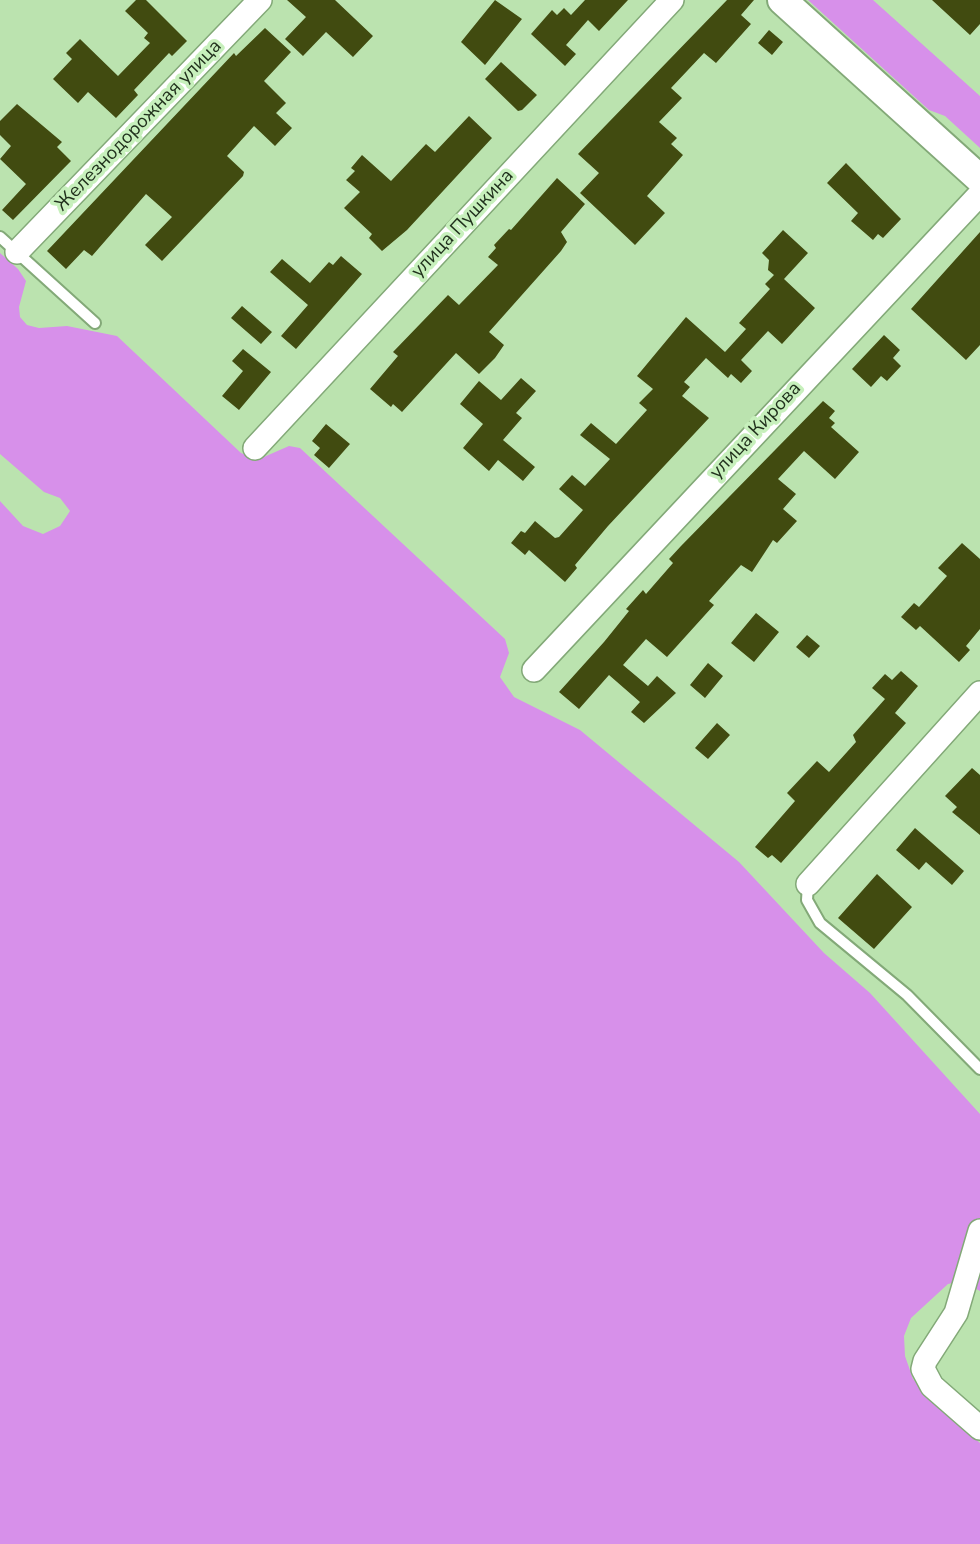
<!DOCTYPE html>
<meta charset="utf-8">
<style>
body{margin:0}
canvas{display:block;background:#bbe3af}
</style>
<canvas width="980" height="1544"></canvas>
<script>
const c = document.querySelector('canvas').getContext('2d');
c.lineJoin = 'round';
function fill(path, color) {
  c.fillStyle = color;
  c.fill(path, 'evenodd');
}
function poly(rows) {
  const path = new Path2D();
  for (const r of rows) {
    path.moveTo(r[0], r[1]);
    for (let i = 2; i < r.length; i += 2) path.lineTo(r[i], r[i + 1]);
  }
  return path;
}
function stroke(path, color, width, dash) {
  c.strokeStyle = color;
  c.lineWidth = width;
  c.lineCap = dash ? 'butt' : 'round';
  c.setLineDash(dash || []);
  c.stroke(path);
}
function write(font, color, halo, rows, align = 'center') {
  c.font = font + ' "Nunito Sans",sans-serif';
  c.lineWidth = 7;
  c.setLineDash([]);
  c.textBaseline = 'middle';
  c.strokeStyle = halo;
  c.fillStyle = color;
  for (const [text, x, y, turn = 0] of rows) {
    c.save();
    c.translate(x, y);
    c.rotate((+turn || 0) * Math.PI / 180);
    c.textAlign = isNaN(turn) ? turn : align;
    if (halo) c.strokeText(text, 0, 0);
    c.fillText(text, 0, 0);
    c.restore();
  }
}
fill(poly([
 [808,0,873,0,980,96,980,148,945,116,929,110],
 [0,253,18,269,26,281,19,307,20,317,27,325,39,328,67,326,117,336,241,453,257,460,289,446,300,448,505,639,509,653,500,677,514,697,580,730,739,862,824,953,870,993,980,1114,980,1291,962,1281,948,1284,911,1318,904,1336,905,1356,913,1379,980,1443,980,1544,0,1544,0,501,23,526,43,534,60,526,70,511,60,498,44,492,0,454]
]), '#d790ea');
fill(poly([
 [136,0,146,0,187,41,172,56,169,53,134,90,138,95,116,118,88,92,78,103,53,79,72,59,66,53,80,39,118,76,150,43,144,38,148,33,125,11],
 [287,0,335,0,373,36,353,57,326,32,303,56,285,39,306,17],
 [495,0,522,19,485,65,461,42],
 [585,0,628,0,599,31,588,20,566,45,576,54,565,66,531,34,552,10,557,15,564,8,571,15],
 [727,0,754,0,741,15,751,24,716,63,704,53,671,88,682,98,659,122,677,138,671,144,683,155,647,196,665,213,635,245,580,193,599,173,578,154],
 [932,0,980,0,980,24,970,35],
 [265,28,291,52,264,81,286,103,276,113,292,128,275,146,254,126,227,156,244,172,243,176,162,261,145,245,172,217,146,194,92,256,84,250,66,269,47,251,234,53,236,56],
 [769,30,783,42,772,55,758,43],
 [501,62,537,95,522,110,518,111,485,79],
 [17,104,62,142,57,147,71,161,13,220,2,210,26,184,0,159,11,146,0,135,0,121],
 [469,116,492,138,407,230,382,251,369,238,372,234,344,208,360,192,346,180,355,171,351,168,362,155,391,181,426,144,435,152],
 [846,163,901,219,883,238,878,234,873,240,851,221,858,213,827,183],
 [557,178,585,204,561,232,567,242,561,251,489,332,504,345,495,358,479,374,456,353,402,412,393,404,391,407,370,389,398,356,393,352,448,295,459,305,498,265,488,257,496,248,494,245,509,229,511,230],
 [783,230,808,253,784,279,815,308,782,344,768,331,741,360,752,371,741,383,731,374,728,378,706,358,684,382,690,387,682,396,709,418,608,526,575,565,577,568,565,582,529,550,525,555,511,543,521,531,525,533,535,521,555,538,559,537,583,510,559,489,572,475,585,486,610,459,580,435,591,423,616,444,647,410,639,403,653,389,637,376,686,317,725,352,746,329,739,323,770,289,765,284,774,275,768,270,769,260,762,253],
 [980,232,980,345,966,360,911,309],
 [341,256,362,274,296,349,281,336,308,305,270,272,282,259,310,283,329,262,333,265],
 [242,306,272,332,261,344,231,318],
 [884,335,900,350,893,358,901,366,887,381,881,376,871,387,852,369],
 [243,349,271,372,239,410,222,396,243,371,232,361],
 [521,378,536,391,516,413,522,418,503,440,535,467,523,481,498,460,489,471,463,448,483,424,460,404,479,381,501,400],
 [823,401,835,411,829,418,835,423,831,427,859,452,835,479,804,451,778,479,796,494,783,509,797,521,777,543,773,540,752,572,741,565,709,601,714,605,667,657,646,639,623,665,648,686,657,676,676,693,644,723,631,712,640,702,609,675,579,709,559,692,604,642,629,611,626,609,643,590,646,594,673,563,669,559,681,546],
 [326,424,350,444,329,468,314,455,320,448,312,441],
 [962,543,980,559,980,629,966,646,970,650,959,662,920,626,916,630,901,617,914,603,919,607,947,576,938,568],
 [756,613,779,632,754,662,731,643],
 [807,635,820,646,809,658,796,647],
 [708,663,723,676,705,698,690,685],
 [901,671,918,686,895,713,906,723,781,863,772,855,768,858,755,847,795,801,787,793,817,761,829,772,856,742,853,735,885,699,872,688,885,674,892,680],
 [717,723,730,735,708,759,695,748],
 [972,768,980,775,980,835,952,812,957,807,945,796],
 [915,828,964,871,952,885,926,862,919,870,896,850],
 [877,874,912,907,874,949,838,918]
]), '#414b10');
const service = poly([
 [0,237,95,323],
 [808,884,807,900,820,923,907,995,980,1069]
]);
const minor = poly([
 [17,252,260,0],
 [255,448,672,0],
 [534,670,980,194],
 [808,884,980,693],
 [980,1231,956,1313,925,1361,923,1369,932,1386,980,1428]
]);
const tertiary = poly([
 [782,0,980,179]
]);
stroke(service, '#83a978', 14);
stroke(minor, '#83a978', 26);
stroke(tertiary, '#83a978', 32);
stroke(service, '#fff', 10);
stroke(minor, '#fff', 23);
stroke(tertiary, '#fff', 28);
write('19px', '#21311d', '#c7f0bc', [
 ["Железнодорожная улица",139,126,-46],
 ["улица Пушкина",463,224,-47],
 ["улица Кирова",756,431,-47]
]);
</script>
